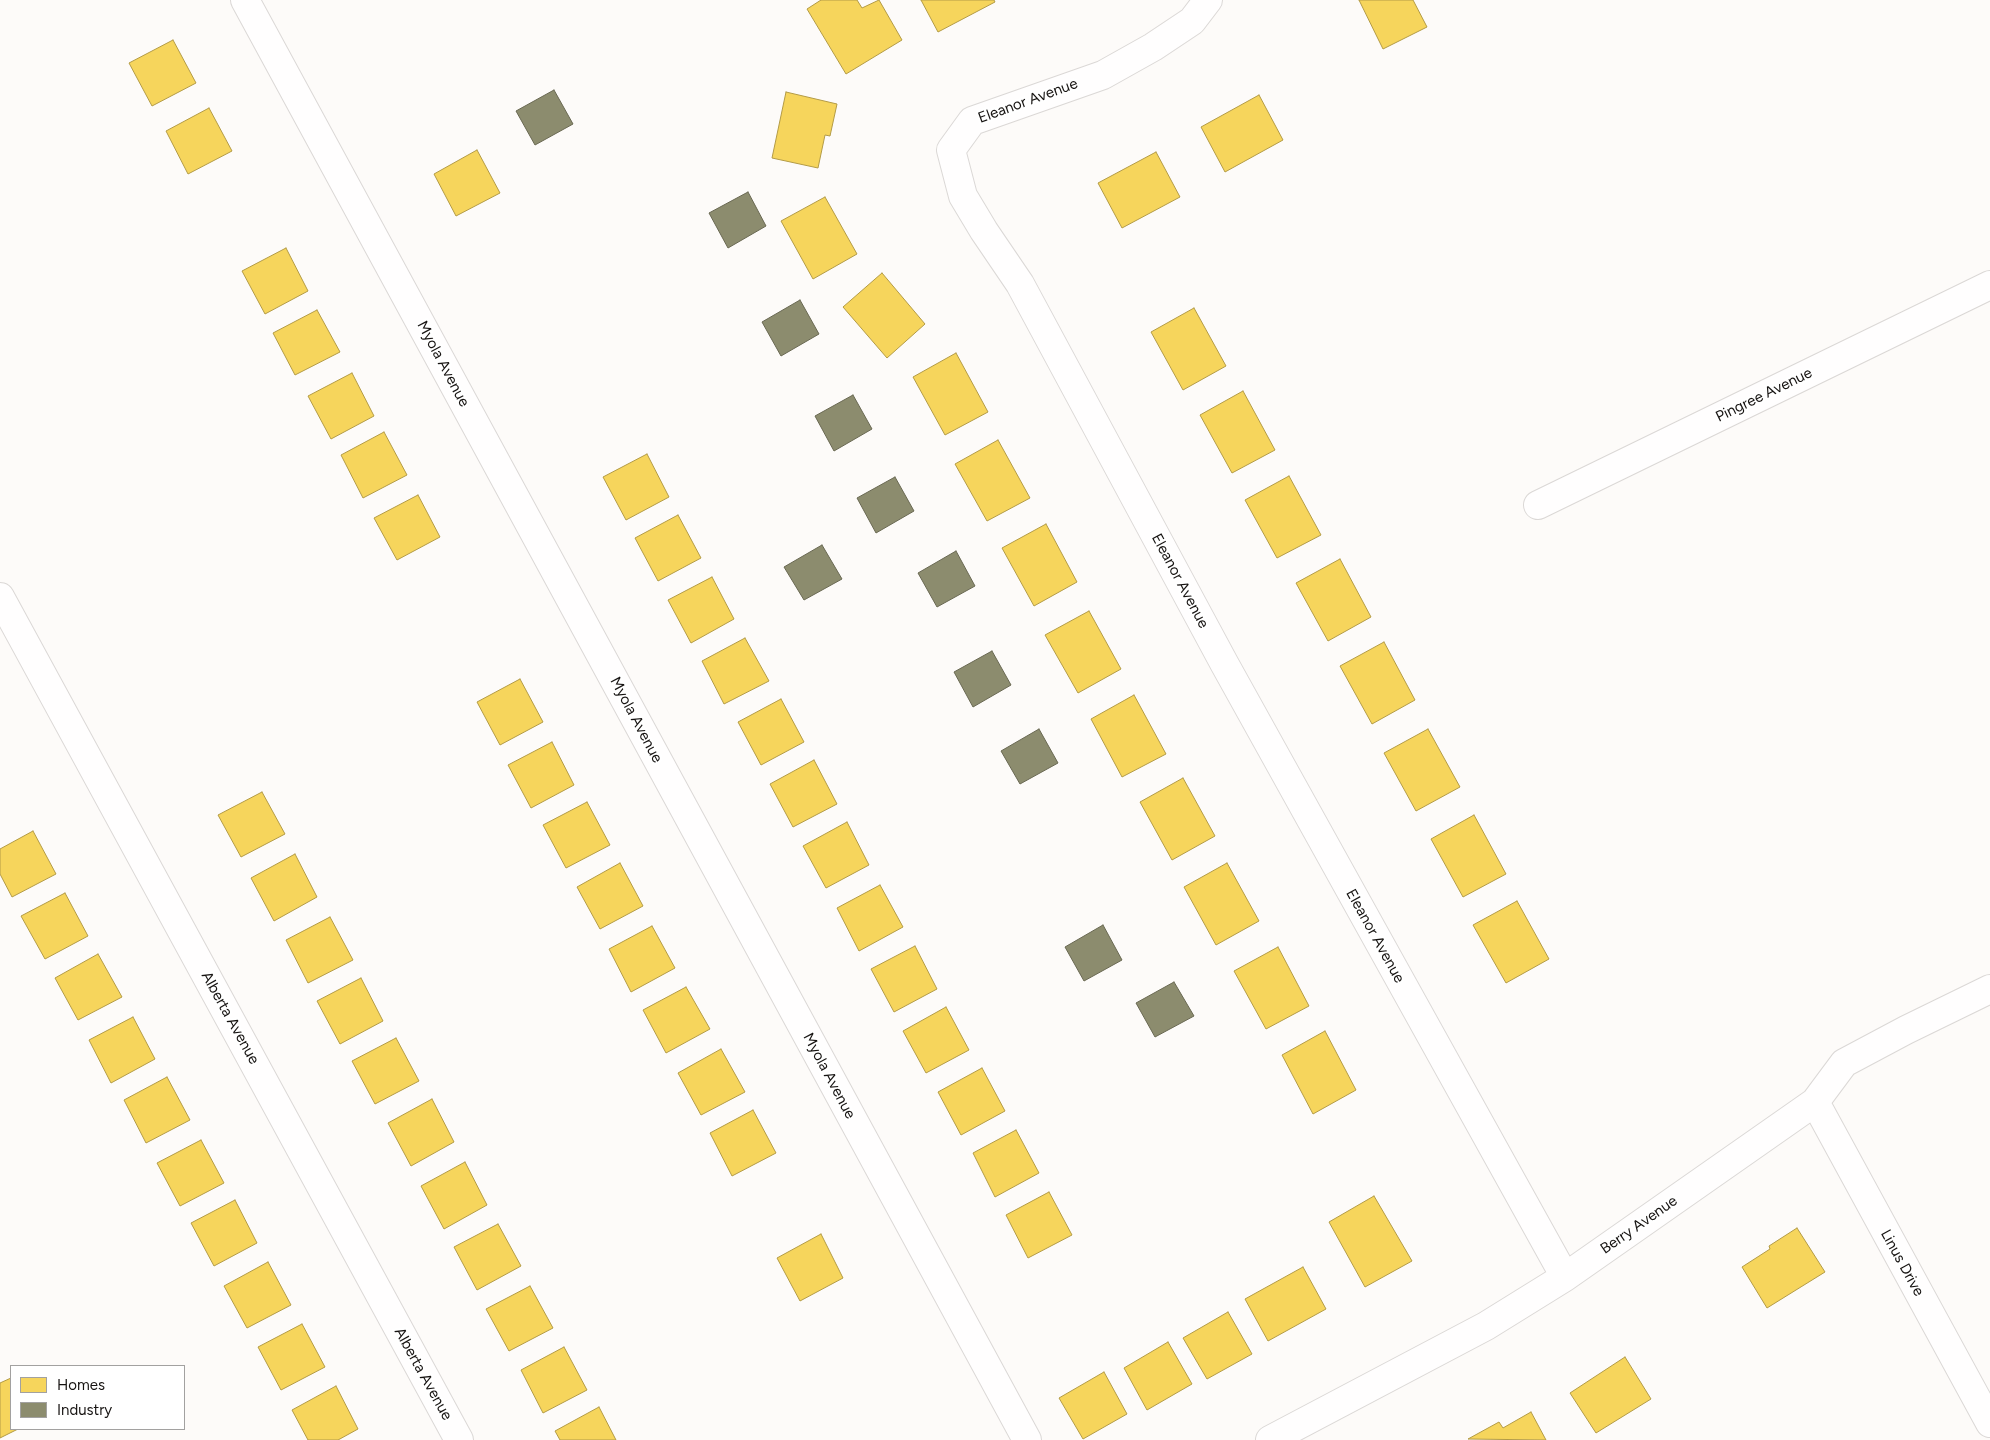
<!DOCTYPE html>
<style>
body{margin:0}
#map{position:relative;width:1990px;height:1440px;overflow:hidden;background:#fdfbf9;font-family:Figtree,sans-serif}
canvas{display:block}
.legend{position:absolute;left:10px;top:1365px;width:175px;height:65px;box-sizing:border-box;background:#fff;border:1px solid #a2a1a0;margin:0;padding:6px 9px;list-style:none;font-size:15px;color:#161311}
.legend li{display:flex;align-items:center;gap:10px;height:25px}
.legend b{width:25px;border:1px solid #a2a1a0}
</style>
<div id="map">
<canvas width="1990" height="1440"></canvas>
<ul class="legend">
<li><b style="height:14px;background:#f6d55c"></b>Homes</li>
<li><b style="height:14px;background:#8c8c6e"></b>Industry</li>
</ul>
</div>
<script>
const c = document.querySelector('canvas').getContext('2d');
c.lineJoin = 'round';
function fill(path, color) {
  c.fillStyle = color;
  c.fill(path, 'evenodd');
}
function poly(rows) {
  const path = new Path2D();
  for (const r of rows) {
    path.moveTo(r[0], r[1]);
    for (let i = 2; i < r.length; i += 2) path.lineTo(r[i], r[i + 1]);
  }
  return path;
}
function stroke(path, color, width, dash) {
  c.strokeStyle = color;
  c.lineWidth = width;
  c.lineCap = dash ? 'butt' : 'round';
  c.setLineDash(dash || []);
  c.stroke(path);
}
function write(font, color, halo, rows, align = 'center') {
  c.font = font + ' Figtree,sans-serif';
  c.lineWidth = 5;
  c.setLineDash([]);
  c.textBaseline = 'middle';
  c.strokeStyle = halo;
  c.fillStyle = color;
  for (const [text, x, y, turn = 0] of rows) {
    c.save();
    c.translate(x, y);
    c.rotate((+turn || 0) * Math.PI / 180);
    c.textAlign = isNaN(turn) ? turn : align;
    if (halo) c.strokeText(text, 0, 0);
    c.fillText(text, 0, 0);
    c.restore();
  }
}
const homes = poly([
 [821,0,857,0,862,8,879,0,902,40,846,74,807,9,821,0],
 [921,0,994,0,995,2,938,32,921,0],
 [1359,0,1413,0,1427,27,1383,49,1359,0],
 [173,40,196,83,152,106,129,63,173,40],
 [786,92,837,104,830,136,825,135,818,168,772,158,786,92],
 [1259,95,1283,140,1225,172,1201,127,1259,95],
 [209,108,232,151,188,174,166,131,209,108],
 [477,150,500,193,456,216,434,174,477,150],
 [1156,152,1180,197,1122,228,1098,183,1156,152],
 [825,197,857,254,813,279,781,221,825,197],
 [286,248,308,291,265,314,242,271,286,248],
 [882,273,925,324,887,358,843,307,882,273],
 [1194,308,1226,366,1183,390,1151,332,1194,308],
 [317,310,340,352,295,375,273,333,317,310],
 [956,353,988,412,945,435,913,377,956,353],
 [352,373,374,416,331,439,308,396,352,373],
 [1243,391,1275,450,1232,473,1200,415,1243,391],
 [384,432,407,475,363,498,341,455,384,432],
 [998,440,1030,498,987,521,955,464,998,440],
 [647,454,669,497,626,520,603,477,647,454],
 [1289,476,1321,535,1277,558,1245,500,1289,476],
 [418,495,440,537,397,560,374,518,418,495],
 [678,515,701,558,658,581,635,538,678,515],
 [1046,524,1077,582,1034,606,1002,548,1046,524],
 [1340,559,1371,617,1328,641,1296,583,1340,559],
 [712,577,734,619,691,643,668,600,712,577],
 [1089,611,1121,669,1078,693,1045,635,1089,611],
 [745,638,769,681,724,704,702,661,745,638],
 [1384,642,1415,700,1372,724,1340,666,1384,642],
 [520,679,543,722,500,745,477,702,520,679],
 [1134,695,1166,754,1122,777,1091,719,1134,695],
 [781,699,804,742,761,765,738,722,781,699],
 [1428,729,1460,787,1416,811,1384,753,1428,729],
 [552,742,574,785,531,808,508,765,552,742],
 [814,760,837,804,793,827,770,784,814,760],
 [1183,778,1215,836,1172,860,1140,802,1183,778],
 [262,792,285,834,241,857,218,815,262,792],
 [587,802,610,845,566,868,543,825,587,802],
 [1474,815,1506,874,1463,897,1431,839,1474,815],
 [847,822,869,865,826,888,803,846,847,822],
 [33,831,56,874,12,897,0,874,0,849,33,831],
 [295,854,317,897,274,921,251,878,295,854],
 [620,863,643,906,600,929,577,887,620,863],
 [1227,863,1259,921,1216,945,1184,887,1227,863],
 [880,885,903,927,859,951,837,908,880,885],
 [65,893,88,936,45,959,21,916,65,893],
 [1517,901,1549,959,1506,983,1473,925,1517,901],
 [330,917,353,960,308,983,286,940,330,917],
 [652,926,675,968,631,992,609,949,652,926],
 [915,946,937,989,894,1012,871,969,915,946],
 [1278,947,1309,1006,1266,1029,1234,971,1278,947],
 [98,954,122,997,78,1020,55,978,98,954],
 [361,978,383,1021,340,1044,317,1001,361,978],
 [686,987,710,1029,666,1053,643,1010,686,987],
 [946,1007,969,1050,926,1073,903,1031,946,1007],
 [133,1017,155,1059,111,1083,89,1040,133,1017],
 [1325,1031,1356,1090,1313,1114,1282,1055,1325,1031],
 [396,1038,419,1081,375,1104,352,1061,396,1038],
 [721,1049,745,1092,701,1115,678,1073,721,1049],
 [982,1068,1005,1111,961,1135,938,1092,982,1068],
 [167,1077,190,1120,146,1143,124,1100,167,1077],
 [432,1099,454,1142,411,1166,388,1123,432,1099],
 [753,1110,776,1153,732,1176,710,1133,753,1110],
 [1016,1130,1039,1173,995,1197,973,1153,1016,1130],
 [201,1140,224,1183,180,1206,157,1163,201,1140],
 [465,1162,487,1205,444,1229,421,1186,465,1162],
 [1049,1192,1072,1235,1028,1258,1006,1215,1049,1192],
 [1374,1196,1412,1261,1365,1287,1329,1222,1374,1196],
 [235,1200,257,1243,214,1266,191,1223,235,1200],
 [498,1224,521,1266,477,1290,454,1247,498,1224],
 [1797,1228,1825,1272,1767,1308,1742,1267,1770,1249,1769,1246,1797,1228],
 [821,1234,843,1278,800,1301,777,1258,821,1234],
 [268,1262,291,1305,247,1328,224,1286,268,1262],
 [1303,1267,1326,1309,1268,1341,1245,1299,1303,1267],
 [530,1286,553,1328,509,1351,486,1309,530,1286],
 [1228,1312,1252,1354,1207,1379,1183,1338,1228,1312],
 [302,1324,325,1367,281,1390,258,1347,302,1324],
 [1168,1342,1192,1384,1147,1410,1124,1368,1168,1342],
 [564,1347,587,1390,543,1413,521,1370,564,1347],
 [1625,1357,1651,1399,1596,1433,1570,1393,1625,1357],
 [1104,1372,1127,1414,1083,1439,1059,1398,1104,1372],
 [11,1378,11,1429,18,1429,0,1438,0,1383,11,1378],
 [336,1386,358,1429,338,1440,308,1440,292,1410,336,1386],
 [599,1407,616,1440,560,1440,555,1431,599,1407],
 [1531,1412,1546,1440,1468,1439,1499,1422,1503,1428,1531,1412]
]);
fill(homes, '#f6d55c');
stroke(homes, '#b39b46', 1);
const industry = poly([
 [554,90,573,124,535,145,516,111,554,90],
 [748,192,766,226,728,248,709,213,748,192],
 [800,300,819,334,781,356,762,322,800,300],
 [853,395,872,429,834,451,815,416,853,395],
 [895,477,914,511,876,533,857,498,895,477],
 [822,545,842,579,804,600,784,567,822,545],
 [956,551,975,586,937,607,918,573,956,551],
 [992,651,1011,685,973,707,954,672,992,651],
 [1039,729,1058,763,1020,784,1001,751,1039,729],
 [1103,925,1122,960,1084,981,1065,947,1103,925],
 [1174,982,1194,1016,1155,1037,1136,1003,1174,982]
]);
fill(industry, '#8c8c6e');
stroke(industry, '#696852', 1);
const street = poly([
 [245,0,1027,1440],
 [1208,0,1192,21,1153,47,1103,75,972,121,951,150,963,196,984,231,1020,284,1224,663,1565,1277],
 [1538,505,1990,285],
 [0,597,459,1440],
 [1815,1102,1990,1423],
 [1270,1440,1486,1326,1565,1277,1815,1102,1844,1063,1906,1030,1990,989]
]);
stroke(street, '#dbd8d6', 30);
stroke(street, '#fffefe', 28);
write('15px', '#161311', '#fff', [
 ["Eleanor Avenue",1028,101,-20],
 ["Myola Avenue",443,364,62],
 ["Pingree Avenue",1764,395,-26],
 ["Eleanor Avenue",1180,581,62],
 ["Myola Avenue",636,720,62],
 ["Eleanor Avenue",1375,936,61],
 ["Alberta Avenue",230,1018,61],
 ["Myola Avenue",829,1076,62],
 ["Berry Avenue",1639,1225,-35],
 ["Linus Drive",1902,1263,61],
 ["Alberta Avenue",423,1374,61]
]);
</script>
